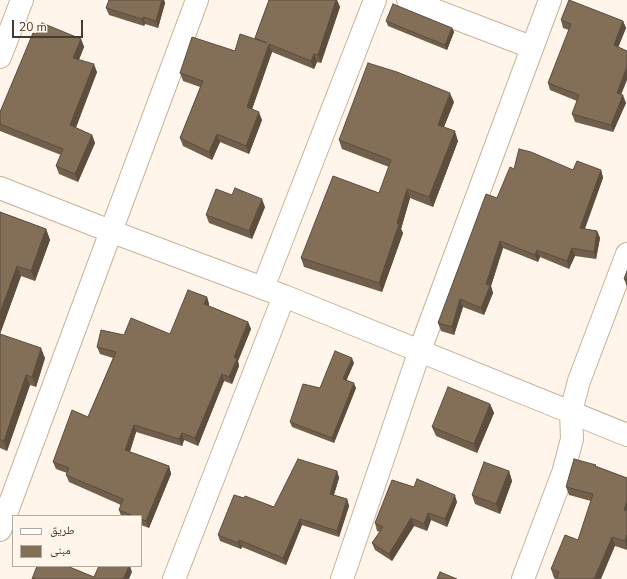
<!DOCTYPE html>
<meta charset="utf-8">
<style>
body{margin:0}
#map{position:relative;width:627px;height:579px;overflow:hidden;background:#fff5eb;font-family:"Nunito Sans","Noto Naskh Arabic",sans-serif}
canvas{display:block}
.legend{position:absolute;left:12px;top:515px;width:130px;height:52px;box-sizing:border-box;background:#fff5eb;border:1px solid #b4aaa0;margin:0;padding:5px 7px;list-style:none;font-size:12px;color:#433a30}
.legend li{display:flex;align-items:center;gap:8px;height:20px}
.legend b{width:20px;border:1px solid #b4aaa0}
.scale{position:absolute;left:12px;top:20px;width:71px;height:18px;box-sizing:border-box;border:2px solid #433a30;border-top:0;padding-left:5px;font-size:12px;line-height:14px;white-space:nowrap;color:#433a30;-webkit-text-stroke:3px #fff5eb;paint-order:stroke}
</style>
<div id="map">
<canvas width="627" height="579"></canvas>
<ul class="legend">
<li><b style="height:5px;background:#fff"></b>طريق</li>
<li><b style="height:11px;background:#836e57"></b>مبنى</li>
</ul>
<div class="scale">20 m</div>
</div>
<script>
const c = document.querySelector('canvas').getContext('2d');
c.lineJoin = 'round';
function poly(rows) {
  const path = new Path2D();
  for (const r of rows) {
    path.moveTo(r[0], r[1]);
    for (let i = 2; i < r.length; i += 2) path.lineTo(r[i], r[i + 1]);
  }
  return path;
}
function stroke(path, color, width, dash) {
  c.strokeStyle = color;
  c.lineWidth = width;
  c.lineCap = dash ? 'butt' : 'round';
  c.setLineDash(dash || []);
  c.stroke(path);
}
function fill(path, color) {
  c.fillStyle = color;
  c.fill(path, 'evenodd');
}
const street = poly([
 [408,0,531,47],
 [0,57,22,0],
 [0,188,110,231,284,296,627,435],
 [263,288,375,0],
 [0,530,197,0],
 [174,579,284,296],
 [342,579,420,350,550,0],
 [523,579,563,473,572,439,571,411,579,381,627,254]
]);
stroke(street, '#c9b299', 24);
stroke(street, '#fff', 22);
fill(poly([
 [109,0,164,0,165,3,158,28,145,24,144,26,109,15,106,8],
 [269,0,337,0,340,7,321,63,317,62,314,69,272,52,252,109,262,120,249,154,220,142,212,160,183,146,180,138,200,87,183,81,180,73,235,51,255,39,255,38],
 [561,20,623,21,626,28,618,47,621,95,626,103,613,132,575,122,572,114,577,101,550,90,548,83,569,30,563,28],
 [386,21,452,28,454,32,447,50,388,26],
 [36,34,81,39,84,47,79,60,97,72,76,128,92,135,95,143,78,182,59,174,56,166,61,155,0,131,0,112],
 [454,102,444,127,458,141,433,207,410,198,401,229,403,233,382,292,304,267,301,258,379,193,389,167,342,149,339,140],
 [514,169,601,170,603,178,585,229,597,231,600,238,596,259,575,256,569,269,540,257,538,262,503,248,491,286,493,293,484,315,463,307,454,335,441,331,438,323,497,198],
 [265,207,252,239,209,223,206,215],
 [0,212,46,229,50,240,35,281,21,276,0,334],
 [627,271,627,287,624,279],
 [207,297,209,304,209,306,248,322,251,329,238,361,239,366,232,384,224,381,198,446,184,440,182,446,136,432,130,452,169,466,171,474,149,528,141,525,141,516,121,516,119,510,121,505,69,482,66,475,67,473,56,469,53,462,88,417,113,358,100,354,97,347,124,335,170,334],
 [0,334,45,358,36,387,30,385,7,451,0,448],
 [354,363,346,380,356,388,334,443,292,427,290,422,320,388],
 [490,404,494,413,477,453,436,436,432,427],
 [597,467,627,478,627,550,615,546,556,579,554,578,551,569,578,540,591,501,569,495,566,487],
 [337,471,339,478,334,495,347,499,349,506,339,537,302,525,286,565,242,547,241,549,220,541,218,535,244,498,274,507],
 [509,471,512,481,500,514,475,504,472,495],
 [457,502,447,527,431,520,427,531,414,526,392,561,375,550,372,543,380,532,377,531,375,523]
]), '#715f4b');
fill(poly([
 [162,0,164,0,165,3,158,28,156,21],
 [336,0,337,0,340,7,321,63,318,55],
 [143,17,145,24,144,26,142,19],
 [623,21,626,28,616,53,614,45],
 [452,28,454,32,447,50,445,45],
 [81,39,84,47,76,66,73,58],
 [269,44,272,52,250,115,247,107],
 [314,54,317,62,314,69,311,61],
 [94,64,97,72,73,134,70,125],
 [627,66,627,80,619,100,617,93],
 [450,93,454,102,441,134,438,125],
 [623,95,626,103,613,132,611,125],
 [259,112,262,120,249,154,246,146],
 [455,131,458,141,433,207,429,197],
 [217,134,220,142,212,160,209,152],
 [92,135,95,143,78,182,75,174],
 [601,170,603,178,582,235,580,228],
 [407,189,410,198,401,229,403,233,382,292,379,283],
 [262,199,265,207,252,239,249,231],
 [46,229,50,240,35,281,31,271],
 [597,231,600,238,596,259,594,252],
 [500,241,503,248,491,286,493,293,484,315,481,308,486,284],
 [572,248,575,256,569,269,567,261],
 [537,250,540,257,538,262,535,255],
 [17,266,21,276,0,334,0,313],
 [207,297,209,304,207,311,204,304],
 [460,299,463,307,454,335,452,327],
 [248,322,251,329,238,361,239,366,232,384,229,377,234,357],
 [41,348,45,358,36,387,32,377],
 [352,358,354,363,345,384,343,379],
 [222,374,224,381,198,446,195,438],
 [26,375,30,385,7,451,4,441],
 [354,383,356,388,334,443,332,438],
 [490,404,494,413,477,453,474,444],
 [134,425,136,432,128,457,125,450],
 [182,433,184,440,182,446,179,439],
 [169,466,171,474,149,528,146,521],
 [337,471,339,478,332,500,330,494],
 [509,471,512,481,500,514,496,504],
 [455,495,457,502,447,527,445,519],
 [347,499,349,506,339,537,337,531],
 [627,501,627,518,624,510],
 [428,513,431,520,427,531,424,524],
 [411,518,414,526,392,561,389,554],
 [300,519,302,525,286,565,283,558],
 [627,534,627,548,625,541],
 [612,537,615,546,601,579,594,579],
 [239,540,242,547,241,549,238,543],
 [129,566,130,566,132,572,129,579,123,579]
]), '#5c4d3d');
const building = poly([
 [109,0,162,0,156,21,143,17,142,19,106,8,109,0],
 [269,0,336,0,318,55,314,54,311,61,269,44,247,107,259,112,246,146,217,134,209,152,180,138,203,81,180,73,192,37,235,51,240,34,267,43,255,38,269,0],
 [569,0,623,21,614,45,627,51,627,66,617,93,623,95,611,125,572,114,579,95,548,83,571,24,561,20,569,0],
 [393,4,452,28,445,45,386,21,393,4],
 [42,23,81,39,73,58,94,64,70,125,92,135,75,174,56,166,63,149,0,124,0,112,33,33,36,34,42,23],
 [368,63,397,72,450,93,438,125,455,131,429,197,407,189,397,223,399,224,379,283,301,258,333,176,379,193,391,160,339,140,368,63],
 [519,149,531,152,573,170,577,161,601,170,580,228,597,231,594,252,572,248,567,261,537,250,535,255,500,241,486,284,490,286,481,308,460,299,452,327,438,323,486,194,497,198,510,167,514,169,519,149],
 [235,188,262,199,249,231,206,215,216,189,232,195,235,188],
 [0,212,46,229,31,271,17,266,0,313,0,212],
 [627,271,627,280,624,279,627,271],
 [188,290,207,297,204,304,248,322,234,357,237,359,229,377,222,374,195,438,182,433,179,439,134,425,125,450,169,466,146,521,141,519,141,516,133,516,119,510,123,499,66,475,69,468,53,462,72,410,88,417,116,352,97,347,101,330,124,335,131,318,170,334,188,290],
 [0,334,41,348,32,377,26,375,4,441,0,439,0,334],
 [335,351,352,358,343,379,354,383,332,438,290,422,303,384,320,388,335,351],
 [448,387,490,404,474,444,432,427,448,387],
 [298,459,337,471,330,494,347,499,337,531,300,519,283,558,239,540,238,543,218,535,234,495,244,498,245,496,274,507,298,459],
 [574,459,596,465,595,466,627,478,627,501,624,510,627,511,627,534,625,541,612,537,594,579,556,579,559,572,551,569,565,535,578,540,593,494,566,487,574,459],
 [484,462,509,471,496,504,472,495,484,462],
 [417,479,455,495,445,519,428,513,424,524,411,518,389,554,372,543,383,527,375,523,392,480,414,487,417,479],
 [37,566,67,566,94,577,99,566,129,566,123,579,32,579,37,566],
 [440,572,457,579,437,579,440,572]
]);
fill(building, '#836e57');
stroke(building, '#5c4d3d', 1);
</script>
